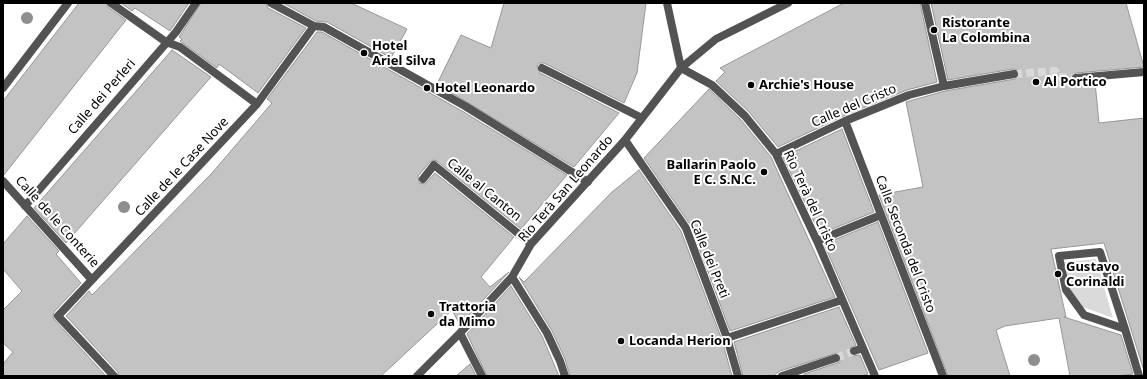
<!DOCTYPE html>
<meta charset="utf-8">
<style>
body{margin:0}
#map{position:relative;width:1147px;height:379px;overflow:hidden;background:#fff;font-family:"Noto Sans",sans-serif}
canvas{display:block}
.frame{position:absolute;inset:0;border:4px solid #000;pointer-events:none}
</style>
<div id="map">
<canvas width="1147" height="379"></canvas>
<div class="frame"></div>
</div>
<script>
const c = document.querySelector('canvas').getContext('2d');
c.lineJoin = 'round';
function fill(path, color) {
  c.fillStyle = color;
  c.fill(path, 'evenodd');
}
function poly(rows) {
  const path = new Path2D();
  for (const r of rows) {
    path.moveTo(r[0], r[1]);
    for (let i = 2; i < r.length; i += 2) path.lineTo(r[i], r[i + 1]);
  }
  return path;
}
function stroke(path, color, width, dash) {
  c.strokeStyle = color;
  c.lineWidth = width;
  c.lineCap = dash ? 'butt' : 'round';
  c.setLineDash(dash || []);
  c.stroke(path);
}
function write(font, color, halo, rows, align = 'center') {
  c.font = font + ' "Noto Sans",sans-serif';
  c.lineWidth = 4;
  c.setLineDash([]);
  c.textBaseline = 'middle';
  c.strokeStyle = halo;
  c.fillStyle = color;
  for (const [text, x, y, turn = 0] of rows) {
    c.save();
    c.translate(x, y);
    c.rotate((+turn || 0) * Math.PI / 180);
    c.textAlign = isNaN(turn) ? turn : align;
    if (halo) c.strokeText(text, 0, 0);
    c.fillText(text, 0, 0);
    c.restore();
  }
}
fill(poly([
 [1096,259,1113,318,1083,307,1069,288,1065,262]
]), '#dadada');
const building = poly([
 [79,3,106,3,108,7,126,20,3,176,3,101,79,3],
 [121,3,189,3,170,31,135,8,132,11,121,3],
 [201,3,266,3,268,8,306,28,258,93,219,64,217,68,180,41,182,39,179,37,201,3],
 [283,3,351,3,407,29,391,58,327,22,316,21,283,3],
 [504,3,646,3,637,73,624,103,544,63,539,63,537,66,540,73,619,113,574,167,437,84,461,35,491,48,504,3],
 [844,3,920,3,937,82,907,90,843,116,778,147,749,112,716,81,725,72,720,68,844,3],
 [931,3,1126,3,1144,67,1076,73,1071,78,1072,81,1076,83,1095,82,1099,123,1144,118,1144,371,1104,243,1051,249,1066,317,1064,317,1121,335,1133,374,1118,376,1070,376,1059,318,1005,326,996,330,1010,376,948,376,879,195,923,187,906,102,945,91,1015,79,1019,73,1018,70,1013,69,948,80,931,3],
 [317,32,322,32,462,111,567,175,521,229,437,161,434,160,430,162,418,176,419,183,425,184,435,173,514,237,481,277,490,287,509,272,460,325,452,310,381,376,119,376,118,372,66,316,89,291,92,295,212,173,272,103,267,99,317,32],
 [172,50,211,77,66,243,34,208,172,50],
 [709,89,741,120,771,157,835,297,730,331,691,226,644,158,709,89],
 [842,129,874,212,820,234,783,157,842,129],
 [639,170,681,231,722,340,732,376,570,376,565,359,552,331,519,277,524,282,612,192,639,170],
 [27,216,59,251,56,254,81,283,54,312,53,318,106,376,3,376,3,364,13,352,3,343,3,310,22,291,3,269,3,244,27,216],
 [878,222,928,353,879,370,824,244,878,222],
 [511,286,542,336,559,376,487,376,467,334,511,286],
 [839,307,856,345,850,348,849,353,853,356,860,355,868,374,862,376,804,376,804,374,840,362,841,356,837,353,780,371,773,376,743,376,734,342,839,307],
 [470,364,476,376,456,376,470,364]
]);
fill(building, '#c3c3c3');
stroke(building, '#979797', 1);
stroke(poly([
 [1014,74,1055,71,1059,77,1076,78],
 [836,358,854,351]
]), '#d9d9d9', 8, [8, 4]);
stroke(poly([
 [111,3,166,42,180,47,257,104],
 [271,3,314,26,324,27,465,106,588,182],
 [667,3,681,68],
 [925,3,944,86,1014,74],
 [542,68,642,118],
 [681,68,712,85,745,116,776,154,817,241,875,376],
 [1076,78,1144,72],
 [3,88,68,3],
 [845,121,943,376],
 [625,140,686,228,727,338,738,376],
 [776,154,845,121,909,95,944,86],
 [423,179,434,165,531,244],
 [3,181,92,280],
 [25,206,176,32,196,3],
 [817,241,881,215],
 [512,277,547,333,560,361,565,376],
 [1125,329,1084,315,1066,290,1059,256,1100,252,1125,329,1139,376],
 [460,333,482,376],
 [727,338,842,300],
 [854,351,863,348],
 [114,376,58,316,257,104,314,26],
 [417,376,460,333,512,277,531,244,625,140,681,68,716,39,788,3],
 [782,376,836,358]
]), '#535353', 8);
c.fillStyle = '#8e8e8e';
for (const [x, y] of [
 [27,18],
 [124,207],
 [1034,360]
]) {
  c.beginPath();
  c.arc(x, y, 6, 0, 2 * Math.PI);
  c.fill();
}
for (const [x, y, r, color] of [
 [934,30,4,"#000"],
 [364,53,4,"#000"],
 [1036,82,4,"#000"],
 [751,85,4,"#000"],
 [427,88,4,"#000"],
 [764,172,4,"#000"],
 [1058,274,4,"#000"],
 [431,314,4,"#000"],
 [621,341,4,"#000"]
]) {
  const dot = new Path2D();
  dot.arc(x, y, r, 0, 2 * Math.PI);
  c.fillStyle = color;
  c.fill(dot);
  stroke(dot, '#fff', 1.5);
}
write('bold 13px', '#000', '#fff', [
 ["Ristorante",942,23],
 ["La Colombina",942,38],
 ["Hotel",372,46],
 ["Ariel Silva",372,61],
 ["Al Portico",1044,82],
 ["Archie's House",759,85],
 ["Hotel Leonardo",435,88],
 ["Ballarin Paolo",756,165,"right"],
 ["E C. S.N.C.",756,180,"right"],
 ["Gustavo",1066,267],
 ["Corinaldi",1066,282],
 ["Trattoria",439,307],
 ["da Mimo",439,322],
 ["Locanda Herion",629,341]
], 'left');
write('13px', '#000', '#fff', [
 ["Calle dei Perleri",102,97,-49],
 ["Calle del Cristo",854,106,-23],
 ["Calle de le Case Nove",182,167,-47],
 ["Rio Terà San Leonardo",566,189,-49],
 ["Calle al Canton",484,190,39],
 ["Rio Terà del Cristo",810,201,65],
 ["Calle de le Conterie",57,222,48],
 ["Calle Seconda del Cristo",905,244,69],
 ["Calle dei Preti",709,259,68]
]);
</script>
